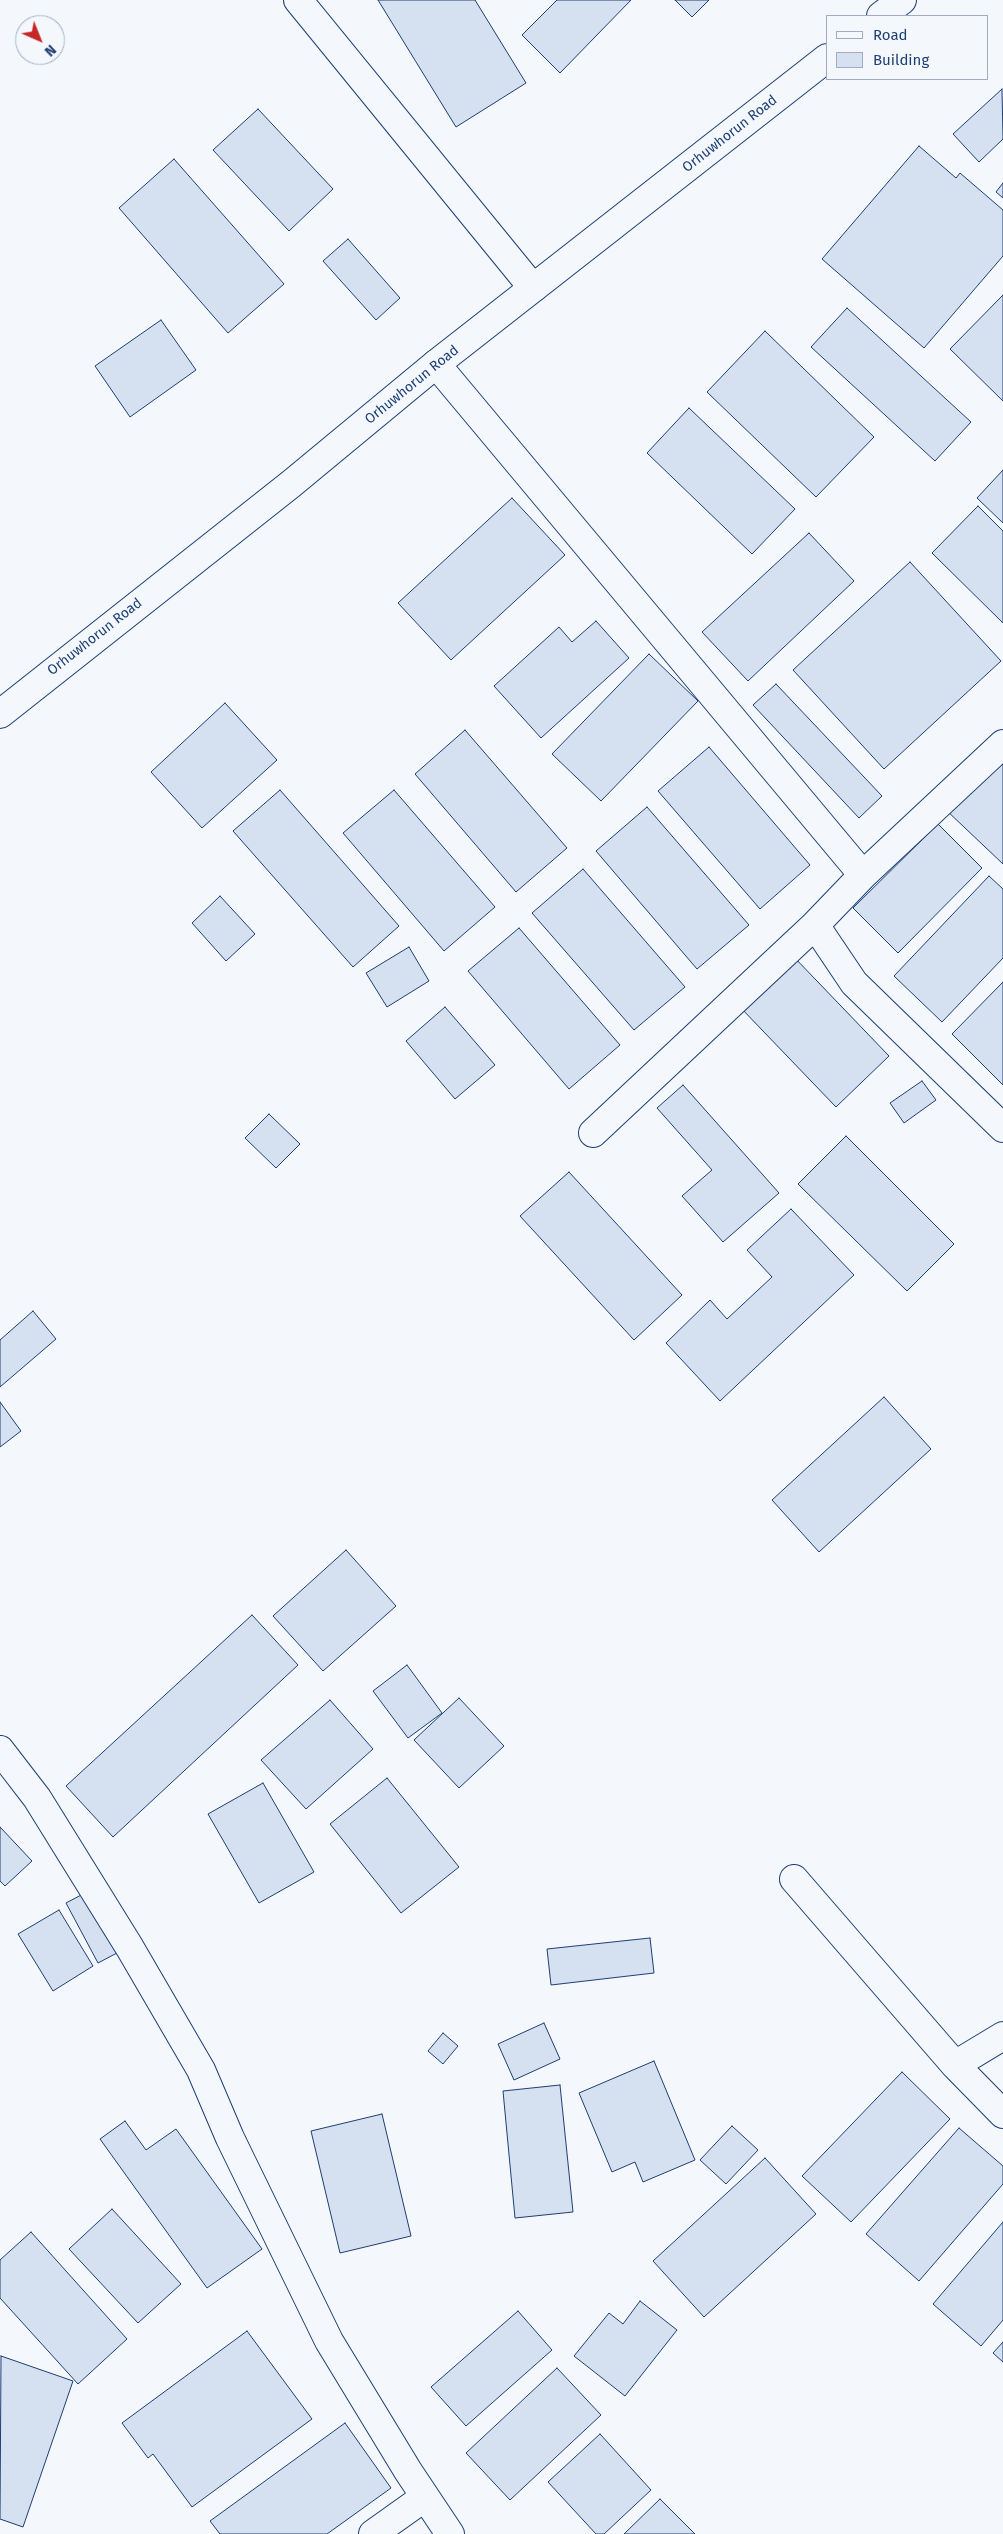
<!DOCTYPE html>
<style>
body{margin:0}
#map{position:relative;width:1003px;height:2534px;overflow:hidden;background:#f4f7fb;font-family:"Fira Sans",sans-serif}
canvas{display:block}
.legend{position:absolute;left:826px;top:15px;width:162px;height:65px;box-sizing:border-box;background:#f4f7fb;border:1px solid #9eadc5;margin:0;padding:6px 9px;list-style:none;font-size:15px;color:#1d3f73}
.legend li{display:flex;align-items:center;gap:10px;height:25px}
.legend b{width:25px;border:1px solid #9eadc5}
.north{position:absolute;left:15px;top:15px;width:50px;height:50px;box-sizing:border-box;background:#f4f7fb;border:1px solid #9eadc5;border-radius:50%;rotate:136deg;font-size:14px;font-weight:700;line-height:20px;text-align:center;color:#1d3f73}
.north::after{content:'';display:block;margin:auto;width:18px;height:22px;background:#c62828;clip-path:polygon(50% 0,100% 100%,50% 72%,0 100%)}
</style>
<div id="map">
<canvas width="1003" height="2534"></canvas>
<ul class="legend">
<li><b style="height:6px;background:#f4f7fb"></b>Road</li>
<li><b style="height:14px;background:#d5e0f0"></b>Building</li>
</ul>
<div class="north">N</div>
</div>
<script>
const c = document.querySelector('canvas').getContext('2d');
c.lineJoin = 'round';
function fill(path, color) {
  c.fillStyle = color;
  c.fill(path, 'evenodd');
}
function poly(rows) {
  const path = new Path2D();
  for (const r of rows) {
    path.moveTo(r[0], r[1]);
    for (let i = 2; i < r.length; i += 2) path.lineTo(r[i], r[i + 1]);
  }
  return path;
}
function stroke(path, color, width, dash) {
  c.strokeStyle = color;
  c.lineWidth = width;
  c.lineCap = dash ? 'butt' : 'round';
  c.setLineDash(dash || []);
  c.stroke(path);
}
function write(font, color, halo, rows, align = 'center') {
  c.font = font + ' "Fira Sans",sans-serif';
  c.lineWidth = 4;
  c.setLineDash([]);
  c.textBaseline = 'middle';
  c.strokeStyle = halo;
  c.fillStyle = color;
  for (const [text, x, y, turn = 0] of rows) {
    c.save();
    c.translate(x, y);
    c.rotate((+turn || 0) * Math.PI / 180);
    c.textAlign = isNaN(turn) ? turn : align;
    if (halo) c.strokeText(text, 0, 0);
    c.fillText(text, 0, 0);
    c.restore();
  }
}
const building = poly([
 [378,0,475,0,526,83,456,127,378,0],
 [557,0,631,0,560,73,522,35,557,0],
 [675,0,709,0,692,17,675,0],
 [1002,89,1003,139,979,162,953,134,1002,89],
 [258,109,333,189,289,231,213,150,258,109],
 [919,146,956,178,960,173,1003,210,1003,256,924,348,822,259,919,146],
 [174,159,284,284,228,333,119,208,174,159],
 [1003,183,1003,198,996,192,1003,183],
 [348,239,400,298,376,320,323,261,348,239],
 [1003,295,1003,401,950,349,1003,295],
 [847,308,971,422,935,461,811,347,847,308],
 [161,320,196,370,130,417,95,366,161,320],
 [765,331,874,437,816,497,707,392,765,331],
 [689,408,795,509,752,554,647,453,689,408],
 [1003,470,1003,523,977,498,1003,470],
 [512,498,565,555,451,660,398,603,512,498],
 [978,506,1003,531,1003,623,932,553,978,506],
 [809,533,854,581,748,681,702,632,809,533],
 [910,562,1001,661,884,769,793,670,910,562],
 [596,621,629,658,541,738,494,686,559,627,572,642,596,621],
 [649,654,698,701,601,801,552,754,649,654],
 [776,684,882,796,859,818,753,705,776,684],
 [225,703,277,760,202,828,151,772,225,703],
 [465,730,567,848,516,892,415,774,465,730],
 [709,747,810,865,760,909,658,791,709,747],
 [995,757,1003,765,1003,864,945,809,995,757],
 [280,790,399,926,353,967,233,831,280,790],
 [394,790,495,907,444,951,343,833,394,790],
 [647,807,749,925,697,969,596,851,647,807],
 [938,824,982,868,898,953,853,908,938,824],
 [583,869,685,987,634,1030,532,913,583,869],
 [989,876,1003,889,1003,958,942,1022,894,976,989,876],
 [220,896,255,934,226,961,192,923,220,896],
 [519,928,620,1045,569,1089,468,971,519,928],
 [409,947,429,981,387,1007,366,973,409,947],
 [792,955,889,1056,836,1107,739,1006,792,955],
 [1003,982,1003,1085,952,1034,1003,982],
 [445,1007,495,1065,455,1099,406,1041,445,1007],
 [922,1081,936,1100,904,1123,890,1103,922,1081],
 [683,1085,779,1193,723,1242,682,1196,712,1170,657,1108,683,1085],
 [269,1114,300,1144,276,1168,245,1138,269,1114],
 [846,1136,954,1244,907,1291,798,1184,846,1136],
 [569,1172,682,1295,634,1340,520,1216,569,1172],
 [791,1209,854,1275,720,1401,666,1343,710,1300,727,1319,772,1277,747,1250,791,1209],
 [33,1311,56,1339,0,1387,0,1340,33,1311],
 [884,1397,931,1449,819,1552,772,1500,884,1397],
 [0,1402,21,1431,0,1447,0,1402],
 [346,1550,396,1606,323,1671,273,1616,346,1550],
 [252,1615,298,1665,113,1837,66,1786,252,1615],
 [407,1665,442,1713,408,1738,373,1691,407,1665],
 [459,1698,504,1746,459,1788,414,1740,459,1698],
 [330,1700,373,1749,306,1809,261,1760,330,1700],
 [387,1778,459,1867,401,1913,330,1824,387,1778],
 [263,1783,314,1872,259,1903,208,1814,263,1783],
 [0,1827,32,1861,5,1886,0,1881,0,1827],
 [102,1884,134,1944,98,1963,66,1903,102,1884],
 [59,1910,93,1966,53,1991,18,1934,59,1910],
 [650,1938,654,1973,551,1985,547,1949,650,1938],
 [544,2023,560,2059,514,2080,498,2044,544,2023],
 [443,2033,458,2046,443,2064,428,2051,443,2033],
 [654,2061,695,2160,643,2182,635,2162,612,2172,579,2093,654,2061],
 [902,2072,950,2119,851,2222,802,2176,902,2072],
 [560,2085,573,2212,515,2218,503,2091,560,2085],
 [382,2114,411,2236,340,2253,311,2131,382,2114],
 [125,2121,146,2150,176,2129,262,2249,207,2288,100,2139,125,2121],
 [732,2126,758,2150,726,2184,700,2160,732,2126],
 [959,2128,1003,2166,1003,2184,919,2281,866,2234,959,2128],
 [765,2158,816,2214,704,2317,653,2261,765,2158],
 [112,2209,181,2284,138,2323,69,2249,112,2209],
 [1003,2222,1003,2320,981,2346,933,2304,1003,2222],
 [31,2232,127,2339,78,2384,0,2298,0,2260,31,2232],
 [640,2301,677,2330,625,2396,574,2356,609,2313,623,2324,640,2301],
 [518,2311,552,2350,466,2426,431,2387,518,2311],
 [247,2331,312,2419,192,2507,153,2454,148,2458,122,2423,247,2331],
 [1003,2342,1003,2362,993,2353,1003,2342],
 [1,2356,73,2381,23,2527,0,2519,1,2356],
 [557,2368,601,2415,510,2500,466,2453,557,2368],
 [345,2423,391,2488,327,2534,220,2534,210,2521,345,2423],
 [600,2434,651,2490,604,2534,596,2534,548,2482,600,2434],
 [660,2499,695,2534,624,2534,660,2499]
]);
fill(building, '#d5e0f0');
stroke(building, '#1d3f73', 1);
const minor = poly([
 [298,0,533,288],
 [436,364,863,875],
 [815,925,854,983,1003,1128],
 [593,1133,815,925,863,875,1003,744],
 [0,1750,37,1798,130,1948,201,2070,230,2138,329,2341,408,2471,450,2534],
 [794,1879,955,2065,1003,2114],
 [955,2065,1003,2036],
 [373,2534,425,2497]
]);
const tertiary = poly([
 [881,16,902,0],
 [0,714,291,484,436,364,827,58]
]);
stroke(minor, '#1d3f73', 30);
stroke(tertiary, '#1d3f73', 30);
stroke(minor, '#f4f7fb', 28);
stroke(tertiary, '#f4f7fb', 28);
write('14px', '#1d3f73', '#f4f7fb', [
 ["Orhuwhorun Road",730,134,-38],
 ["Orhuwhorun Road",412,385,-39],
 ["Orhuwhorun Road",95,637,-38]
]);
</script>
